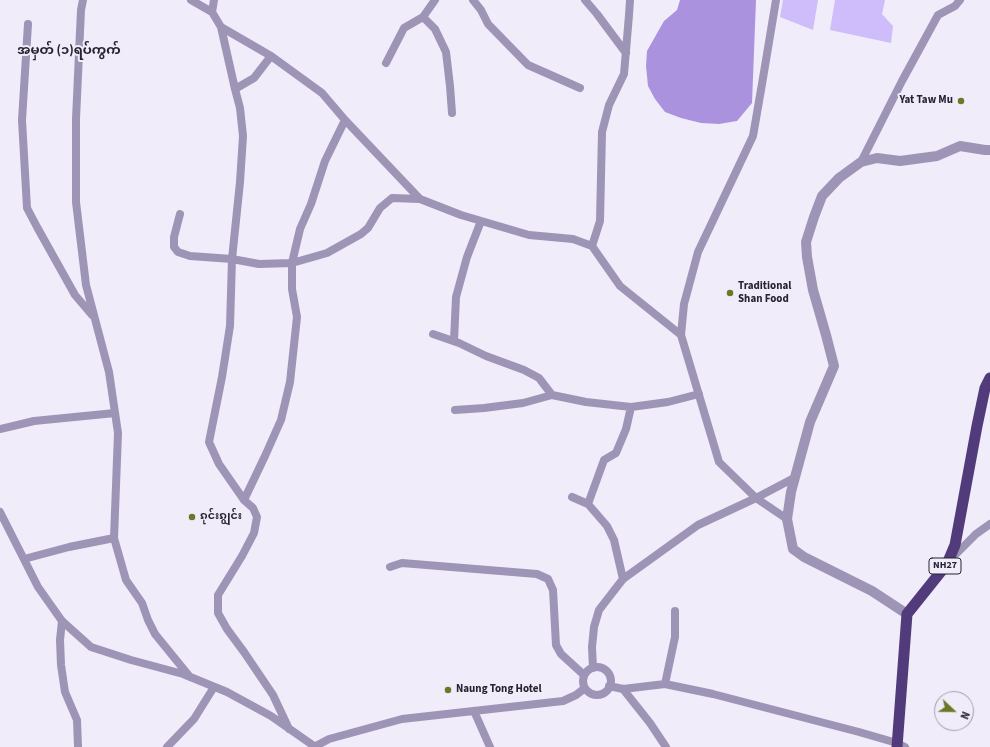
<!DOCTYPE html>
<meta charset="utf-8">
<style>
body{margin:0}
#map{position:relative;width:990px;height:747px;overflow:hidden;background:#f0ecfa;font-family:"Source Sans 3",sans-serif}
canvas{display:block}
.north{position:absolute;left:934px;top:691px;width:40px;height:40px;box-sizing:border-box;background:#f0ecfa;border:1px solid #a09ca9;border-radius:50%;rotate:112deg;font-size:11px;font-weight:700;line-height:16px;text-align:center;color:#272330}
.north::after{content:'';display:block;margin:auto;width:14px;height:18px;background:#6b7926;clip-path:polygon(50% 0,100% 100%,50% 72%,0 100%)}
</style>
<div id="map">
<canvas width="990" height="747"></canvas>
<div class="north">N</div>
</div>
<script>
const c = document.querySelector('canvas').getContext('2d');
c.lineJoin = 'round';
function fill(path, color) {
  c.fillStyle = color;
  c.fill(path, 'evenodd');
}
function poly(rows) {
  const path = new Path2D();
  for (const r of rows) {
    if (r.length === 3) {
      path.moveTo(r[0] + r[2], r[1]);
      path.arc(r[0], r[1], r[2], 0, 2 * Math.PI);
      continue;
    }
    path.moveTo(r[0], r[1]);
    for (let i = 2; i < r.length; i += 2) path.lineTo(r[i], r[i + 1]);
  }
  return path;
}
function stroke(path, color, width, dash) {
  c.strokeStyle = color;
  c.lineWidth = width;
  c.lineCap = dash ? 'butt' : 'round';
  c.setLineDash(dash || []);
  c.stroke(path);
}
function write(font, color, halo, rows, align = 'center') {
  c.font = font + ' "Source Sans 3","Noto Sans Myanmar",sans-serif';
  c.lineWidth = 4;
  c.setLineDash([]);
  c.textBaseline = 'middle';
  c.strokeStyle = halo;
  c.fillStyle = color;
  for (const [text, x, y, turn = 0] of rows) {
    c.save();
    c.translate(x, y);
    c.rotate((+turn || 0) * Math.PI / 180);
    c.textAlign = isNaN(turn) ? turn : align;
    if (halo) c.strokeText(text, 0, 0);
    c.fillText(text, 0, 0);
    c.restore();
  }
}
fill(poly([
 [783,0,818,0,813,30,780,17],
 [835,0,885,0,882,14,893,26,891,43,830,30]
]), '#cfbcfa');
fill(poly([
 [680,0,756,0,752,103,737,121,719,124,701,123,681,118,665,112,655,99,648,86,646,66,647,51,664,21,677,10]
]), '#ab92de');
stroke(poly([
 [83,0,81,10,76,119,76,202,86,285,109,372,118,433,114,538,126,580,142,603,148,620,155,634,190,677],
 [191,0,212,12],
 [214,0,212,12,221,27,271,56,322,93,345,120,420,199,461,215,529,235,573,239,592,246,620,286,681,335],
 [473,0,481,10,488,24,528,65,580,88],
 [585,0,597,14,626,53],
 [776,0,762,84,753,136,698,252,684,304,681,335,719,462,756,498,794,478],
 [423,17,435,29,446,52,450,86,452,113],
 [28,24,22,120,27,208,37,227,75,295,92,315],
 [221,27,235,89],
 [271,56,254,78,235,89,240,108,243,136,240,182,232,259,230,326,222,377,209,442,219,464,244,500,253,508,257,517,254,533,242,556,218,595,218,613,227,629,244,652,273,695,289,729],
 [386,63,404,28,423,17,435,0],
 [861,162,902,81,938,15,955,6,960,0],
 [180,214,174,237,174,247,178,252,190,256,232,259,259,264,292,263,327,253,361,234,368,228,380,208,392,198,420,199],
 [592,246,600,221,602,132,609,105,624,74,629,15,630,0],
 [433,334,459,343,486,356,524,370,539,378,552,395],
 [454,341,456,297,467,257,481,221],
 [455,410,484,408,523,403,552,395,586,402,631,407,668,402,699,394],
 [0,429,34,421,115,413],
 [572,497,588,504,604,460,616,453,626,429,631,407],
 [244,500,265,456,281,420,290,382,297,317,292,289,292,263,300,229,311,204,325,161,345,120],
 [588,504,607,526,614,540,623,579],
 [0,512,38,587,62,621,91,647,131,660,183,674,227,692,271,716,314,746],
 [24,559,69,547,114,538],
 [951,559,976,534,990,524],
 [390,567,402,563,537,574,548,579,553,590,556,645,561,654,584,675],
 [62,621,60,640,61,665,65,692,77,720,78,747],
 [597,681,14],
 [593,668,592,647,594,627,599,610,623,579,698,525,756,498,787,519],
 [665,684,675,637,675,611],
 [609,686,623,689,665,684,713,694,859,732,897,743,905,747],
 [623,689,650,723,666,747],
 [474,711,490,747],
 [167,747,194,719,214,687],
 [314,747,329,739,402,719,563,701,576,695,585,688]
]), '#9e94b6', 8);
stroke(poly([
 [907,614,872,591,804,557,793,549,787,519,791,492,810,422,834,366,826,335,813,290,807,257,806,242,814,217,822,196,839,178,861,162,877,158,900,161,937,156,960,146,985,150,990,150]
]), '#9e94b6', 10);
stroke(poly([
 [897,747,907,614,947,564,955,545,977,426,985,388,990,378]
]), '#523b7a', 11);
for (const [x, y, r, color] of [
 [961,101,4,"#6b7926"],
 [730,293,4,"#6b7926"],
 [192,517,4,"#6b7926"],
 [448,690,4,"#6b7926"]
]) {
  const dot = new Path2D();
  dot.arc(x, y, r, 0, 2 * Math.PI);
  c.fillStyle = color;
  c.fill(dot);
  stroke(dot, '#f0ecfa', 1.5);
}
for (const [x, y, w] of [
 [945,566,32]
]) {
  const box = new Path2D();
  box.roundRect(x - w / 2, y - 8, w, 16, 3);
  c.fillStyle = '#f0ecfa';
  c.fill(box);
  stroke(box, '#272330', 1);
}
write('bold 10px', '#272330', null, [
 ["NH27",945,566]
]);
write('bold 11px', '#272330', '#f0ecfa', [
 ["Yat Taw Mu",953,101,"right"],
 ["Traditional",738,287],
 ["Shan Food",738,300],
 ["ၵုင်းၵျွင်း",200,517],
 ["Naung Tong Hotel",456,690]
], 'left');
write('bold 13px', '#272330', '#f0ecfa', [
 ["အမှတ် (၁)ရပ်ကွက်",69,51]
]);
</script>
